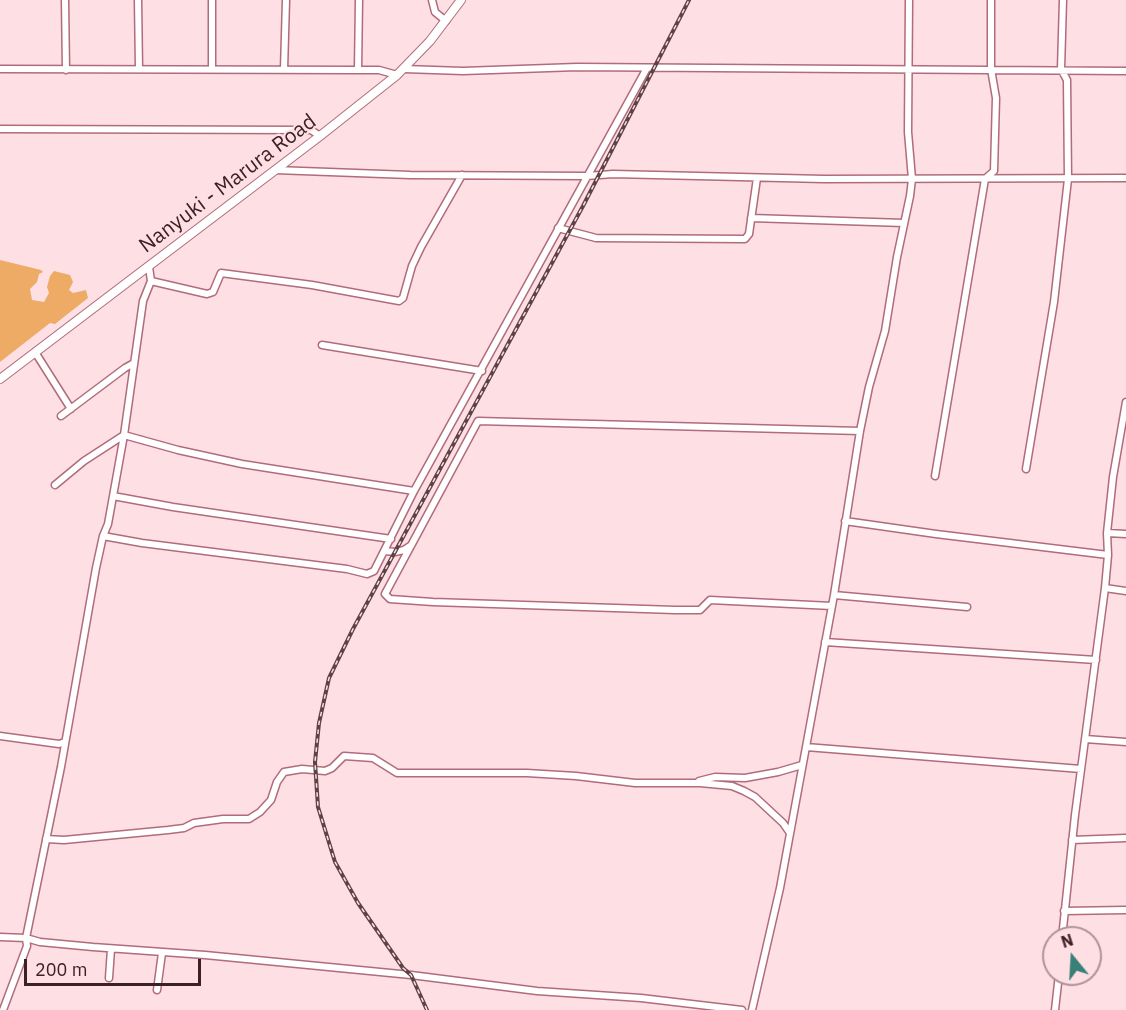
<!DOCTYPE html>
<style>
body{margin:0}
#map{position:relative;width:1126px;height:1010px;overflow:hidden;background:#fedfe4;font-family:"IBM Plex Sans",sans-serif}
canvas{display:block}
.north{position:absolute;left:1042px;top:926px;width:60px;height:60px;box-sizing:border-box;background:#fedfe4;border:2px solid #b09398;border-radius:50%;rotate:342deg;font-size:16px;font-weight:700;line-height:24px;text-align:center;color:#3b2025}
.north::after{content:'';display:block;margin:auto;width:21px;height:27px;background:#398079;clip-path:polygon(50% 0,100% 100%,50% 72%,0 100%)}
.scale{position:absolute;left:24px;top:959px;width:177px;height:27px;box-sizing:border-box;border:3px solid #3b2025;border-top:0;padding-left:8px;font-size:18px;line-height:21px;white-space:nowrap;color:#3b2025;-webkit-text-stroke:4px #fedfe4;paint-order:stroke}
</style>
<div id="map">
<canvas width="1126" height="1010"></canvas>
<div class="north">N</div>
<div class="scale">200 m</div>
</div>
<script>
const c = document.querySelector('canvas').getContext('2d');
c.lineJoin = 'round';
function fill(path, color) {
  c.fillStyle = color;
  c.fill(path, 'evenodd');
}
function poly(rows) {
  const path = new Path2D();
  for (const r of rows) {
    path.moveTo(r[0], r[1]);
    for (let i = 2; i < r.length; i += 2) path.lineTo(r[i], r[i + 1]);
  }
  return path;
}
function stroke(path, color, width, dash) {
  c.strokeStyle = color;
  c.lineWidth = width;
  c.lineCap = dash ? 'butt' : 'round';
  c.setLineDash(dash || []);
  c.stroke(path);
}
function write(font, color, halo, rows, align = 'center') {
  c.font = font + ' "IBM Plex Sans",sans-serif';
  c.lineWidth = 4.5;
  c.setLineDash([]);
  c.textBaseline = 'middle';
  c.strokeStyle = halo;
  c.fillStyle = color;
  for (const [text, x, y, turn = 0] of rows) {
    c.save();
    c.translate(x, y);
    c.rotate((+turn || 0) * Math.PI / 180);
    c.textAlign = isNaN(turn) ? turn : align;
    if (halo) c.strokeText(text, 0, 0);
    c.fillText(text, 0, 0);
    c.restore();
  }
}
fill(poly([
 [0,260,41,270,43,272,39,274,37,282,30,289,32,300,44,302,49,293,47,287,50,276,54,271,70,275,73,282,69,290,73,293,86,290,88,298,55,324,50,323,0,362]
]), '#edab65');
const minor = poly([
 [65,0,66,70],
 [138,0,139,69],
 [432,0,435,12,446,21],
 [0,69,358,70,379,70,397,75],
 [212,69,212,0],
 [404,69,463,71,577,67,1126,71],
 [284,70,286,0],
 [358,70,359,0],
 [0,129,306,130,311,130,320,136],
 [275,170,410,175,587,176,613,174,824,179,1126,178],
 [751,218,904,223],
 [558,228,596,238,745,239,749,234,757,178],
 [151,281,207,294,213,292,221,273,312,285,399,301,403,298,412,266,421,247,462,175],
 [322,345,482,371],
 [35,352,71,409],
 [61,416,125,368,134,363],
 [1026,469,1054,302,1068,179,1067,80,1061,69,1063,0],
 [935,476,985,179,994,171,996,98,991,69,991,0],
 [55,485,84,461,124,435,178,450,242,464,414,491],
 [113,496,173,507,391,539],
 [845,521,936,534,1108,555],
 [1107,533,1126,534],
 [103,536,142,543,347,569,367,574,374,571,414,491,647,68],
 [385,551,395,552,404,550,410,546],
 [1105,588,1126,591],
 [834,595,967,607],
 [832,606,710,600,700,610,675,610,433,602,390,599,385,594,478,421,860,431],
 [825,642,1096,660],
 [0,736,59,744,65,742],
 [1085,739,1126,742],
 [806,747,1081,769],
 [699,781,715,777,745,778,778,772,802,765],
 [46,839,64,840,168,830,184,828,194,823,223,819,249,819,260,812,271,800,277,782,284,772,302,769,325,771,332,768,344,756,373,758,397,773,527,773,576,776,635,783,700,783,732,786,744,791,755,797,783,823,790,833],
 [1072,840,1126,838],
 [1064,911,1126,910],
 [0,937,26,938,40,942,93,947,205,955,411,975,537,991,641,998,742,1010],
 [1062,938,1075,815,1105,588,1108,555,1107,533,1113,477,1126,402],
 [109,978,111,949],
 [157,990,162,953],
 [3,1010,27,946,26,938,61,767,96,568,103,536,108,524,124,435,143,301,151,281,149,267],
 [752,1010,780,888,834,595,860,431,869,387,885,331,897,257,910,196,912,179,908,132,909,0],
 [1055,1010,1059,974]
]);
const tertiary = poly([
 [0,379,320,136,397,75,430,41,461,0]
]);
stroke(minor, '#b06c7a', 9);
stroke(tertiary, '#b06c7a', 10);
stroke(minor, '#fff', 6);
stroke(tertiary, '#fff', 8);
const rail = poly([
 [427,1010,411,975,403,968,358,903,335,862,318,807,315,762,319,723,329,678,353,629,583,206,689,0]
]);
stroke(rail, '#5e4247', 4);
stroke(rail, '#fedfe4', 1.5, [4.5]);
write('21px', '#3b2025', '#fedfe4', [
 ["Nanyuki - Marura Road",228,184,-37]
]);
</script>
